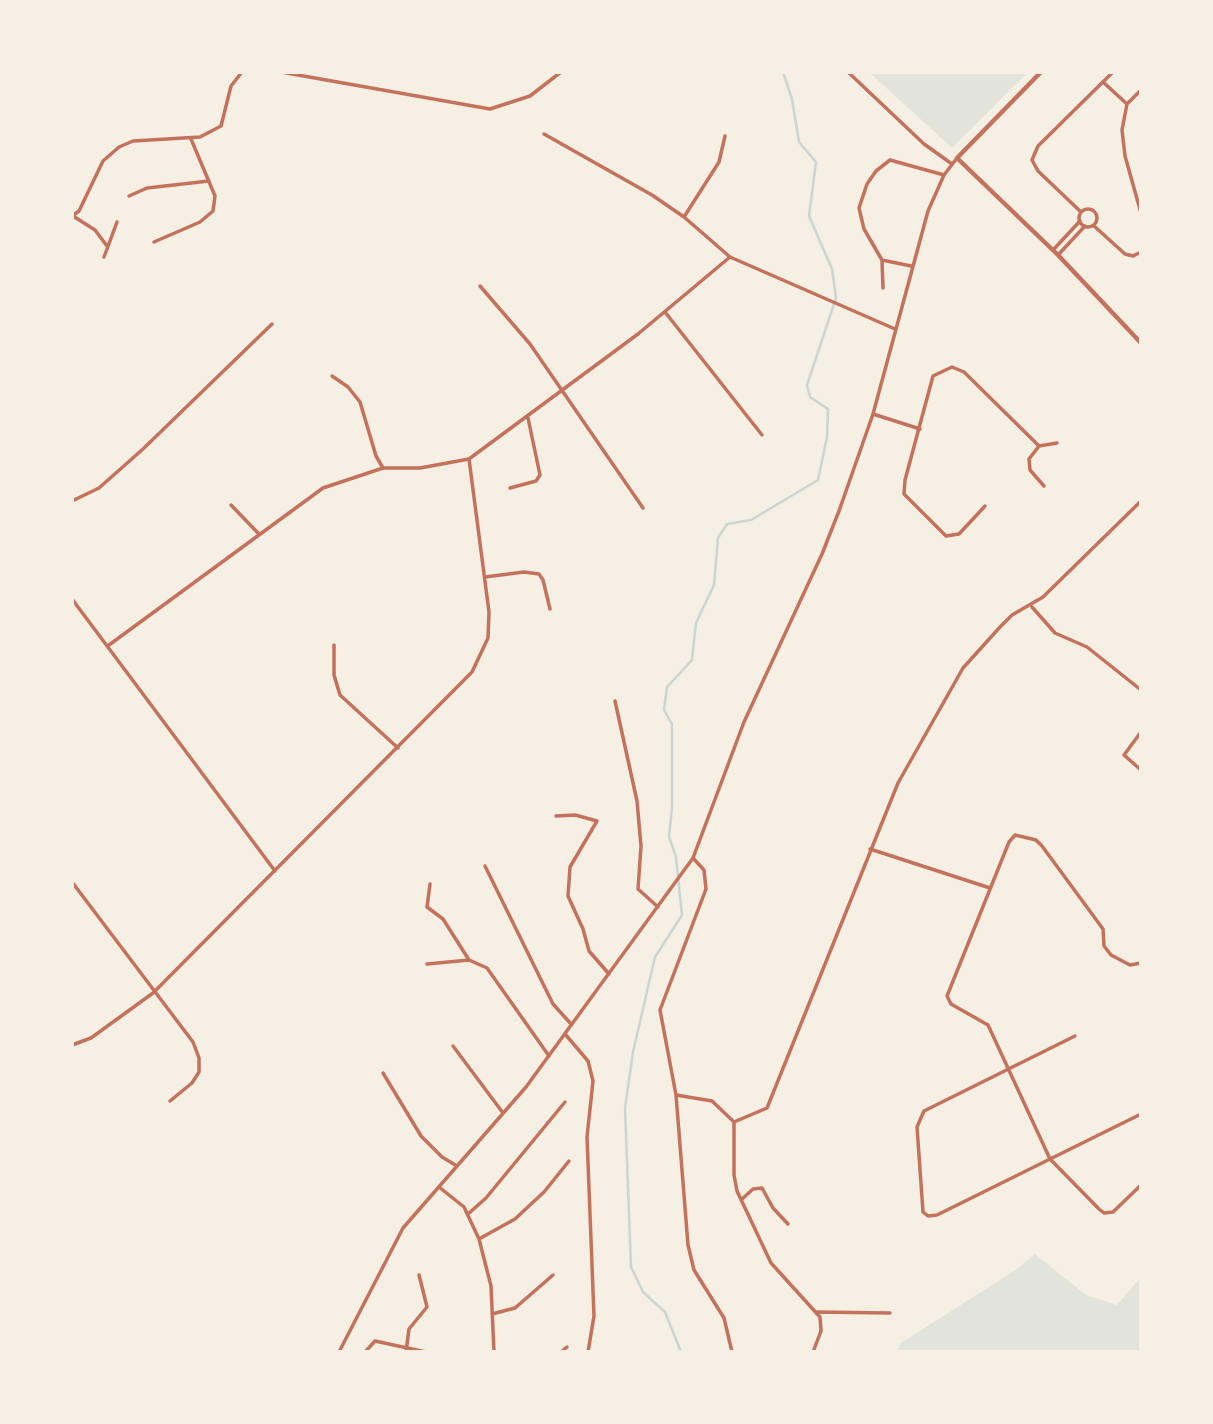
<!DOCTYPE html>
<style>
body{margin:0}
#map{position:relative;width:1213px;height:1424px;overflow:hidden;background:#f6efe4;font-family:"PT Sans",sans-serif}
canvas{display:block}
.frame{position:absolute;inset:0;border:74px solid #f6efe4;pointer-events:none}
</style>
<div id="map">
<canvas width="1213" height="1424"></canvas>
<div class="frame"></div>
</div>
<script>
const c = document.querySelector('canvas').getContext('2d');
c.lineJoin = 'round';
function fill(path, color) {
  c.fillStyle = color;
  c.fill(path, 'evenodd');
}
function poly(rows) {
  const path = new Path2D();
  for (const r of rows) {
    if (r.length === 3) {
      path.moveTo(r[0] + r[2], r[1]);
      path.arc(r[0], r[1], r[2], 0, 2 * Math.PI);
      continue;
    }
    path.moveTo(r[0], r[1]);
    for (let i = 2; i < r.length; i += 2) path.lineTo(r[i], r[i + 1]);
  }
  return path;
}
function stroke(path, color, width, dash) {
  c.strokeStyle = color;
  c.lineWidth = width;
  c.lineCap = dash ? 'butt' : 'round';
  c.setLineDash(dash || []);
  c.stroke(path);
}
fill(poly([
 [869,72,1028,72,952,148],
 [1035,1254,1086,1295,1117,1305,1141,1277,1141,1352,896,1352,901,1343,1014,1271]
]), '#e2e4dc');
stroke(poly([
 [681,1352,665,1312,643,1292,631,1267,625,1108,633,1052,655,957,682,915,676,857,669,837,672,808,672,724,664,710,667,687,692,660,696,623,714,585,718,538,727,524,751,520,818,480,827,437,828,409,810,397,807,385,836,298,832,269,809,216,816,162,799,142,792,99,783,72]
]), '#c9d6d2', 2.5);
stroke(poly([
 [281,72,490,109,530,96,561,72],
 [848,72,924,144,952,164],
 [1103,82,1127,104],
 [1141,90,1127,104,1122,130,1125,156,1141,213],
 [544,134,652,195,684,217,730,257],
 [129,196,147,188,209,181],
 [1088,218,9],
 [1081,212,1038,171,1032,160,1038,146,1113,72],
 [72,216,79,211,103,161,119,147,133,141,200,137,221,126,231,86,242,72],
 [73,216,95,230,107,246],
 [684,217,719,162,725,136],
 [1094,226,1125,254,1133,256,1141,252],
 [154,242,200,222,213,211,215,196,191,139],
 [1053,250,1080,221],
 [1058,255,1085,226],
 [104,257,117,222],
 [882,260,911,266],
 [480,286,530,344,643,508],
 [883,288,882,260,864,229,859,208,867,184,876,171,890,160,944,175],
 [665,312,762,435],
 [332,376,348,387,360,402,376,456,383,468],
 [873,414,920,429],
 [1044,486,1030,470,1029,459,1039,446,1057,443],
 [510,488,536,481,540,475,528,418],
 [72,501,99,488,143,449,272,324],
 [231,505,258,533],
 [985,506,959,534,946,536,904,494,905,480,933,376,952,367,964,372,1039,446],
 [485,577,524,572,539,574,543,580,550,609],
 [72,599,275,871],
 [1032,607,1055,633,1087,647,1141,690],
 [109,645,323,488,383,468,420,468,469,459,638,334,730,257,895,329],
 [334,645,334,675,340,695,398,748],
 [615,701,637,801,641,846,638,889,658,907],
 [1141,732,1124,755,1141,770],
 [556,816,575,815,597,821,570,867,568,896,583,929,589,951,609,974],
 [870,849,990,888],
 [693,858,704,870,706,889,660,1010,676,1095,688,1245,694,1270,724,1318,732,1352],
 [485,866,553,1004,571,1024],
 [72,882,193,1042,199,1058,199,1072,192,1083,170,1101],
 [430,884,427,907,443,919,469,960],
 [1141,963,1130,965,1111,955,1104,946,1103,929,1042,846,1036,840,1015,835,1009,842,947,996,951,1004,988,1025,1050,1159,1099,1209,1104,1213,1113,1212,1141,1185],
 [427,964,469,960,487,968,549,1056],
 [565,1034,588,1061,593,1081,587,1137,594,1316,588,1352],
 [1075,1036,924,1111,917,1127,923,1212,928,1216,937,1215,1141,1114],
 [72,1045,91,1038,153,993,472,672,488,638,489,612,469,459],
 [453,1046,503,1113],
 [383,1073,421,1136,442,1157,457,1166],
 [676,1095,712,1101,734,1122,767,1108,898,783,963,668,1000,627,1012,615,1043,597,1141,501],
 [734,1122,734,1175,737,1191,771,1263,820,1317,821,1331,813,1352],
 [439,1187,464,1207,479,1239,491,1286,494,1352],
 [741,1200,753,1189,762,1188,773,1208,788,1224],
 [468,1214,486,1198,565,1102],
 [479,1239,515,1219,544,1192,569,1161],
 [817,1312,890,1313],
 [492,1314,515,1308,553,1275],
 [339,1352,403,1228,526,1087,693,858,744,722,822,554,839,511,873,414,928,211,944,175,957,158],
 [365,1352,375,1341,426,1352],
 [406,1352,409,1329,427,1307,419,1275],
 [561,1352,567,1347]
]), '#c5725c', 3.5);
stroke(poly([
 [1041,72,957,158,1058,255,1141,343]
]), '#c5725c', 4.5);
</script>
